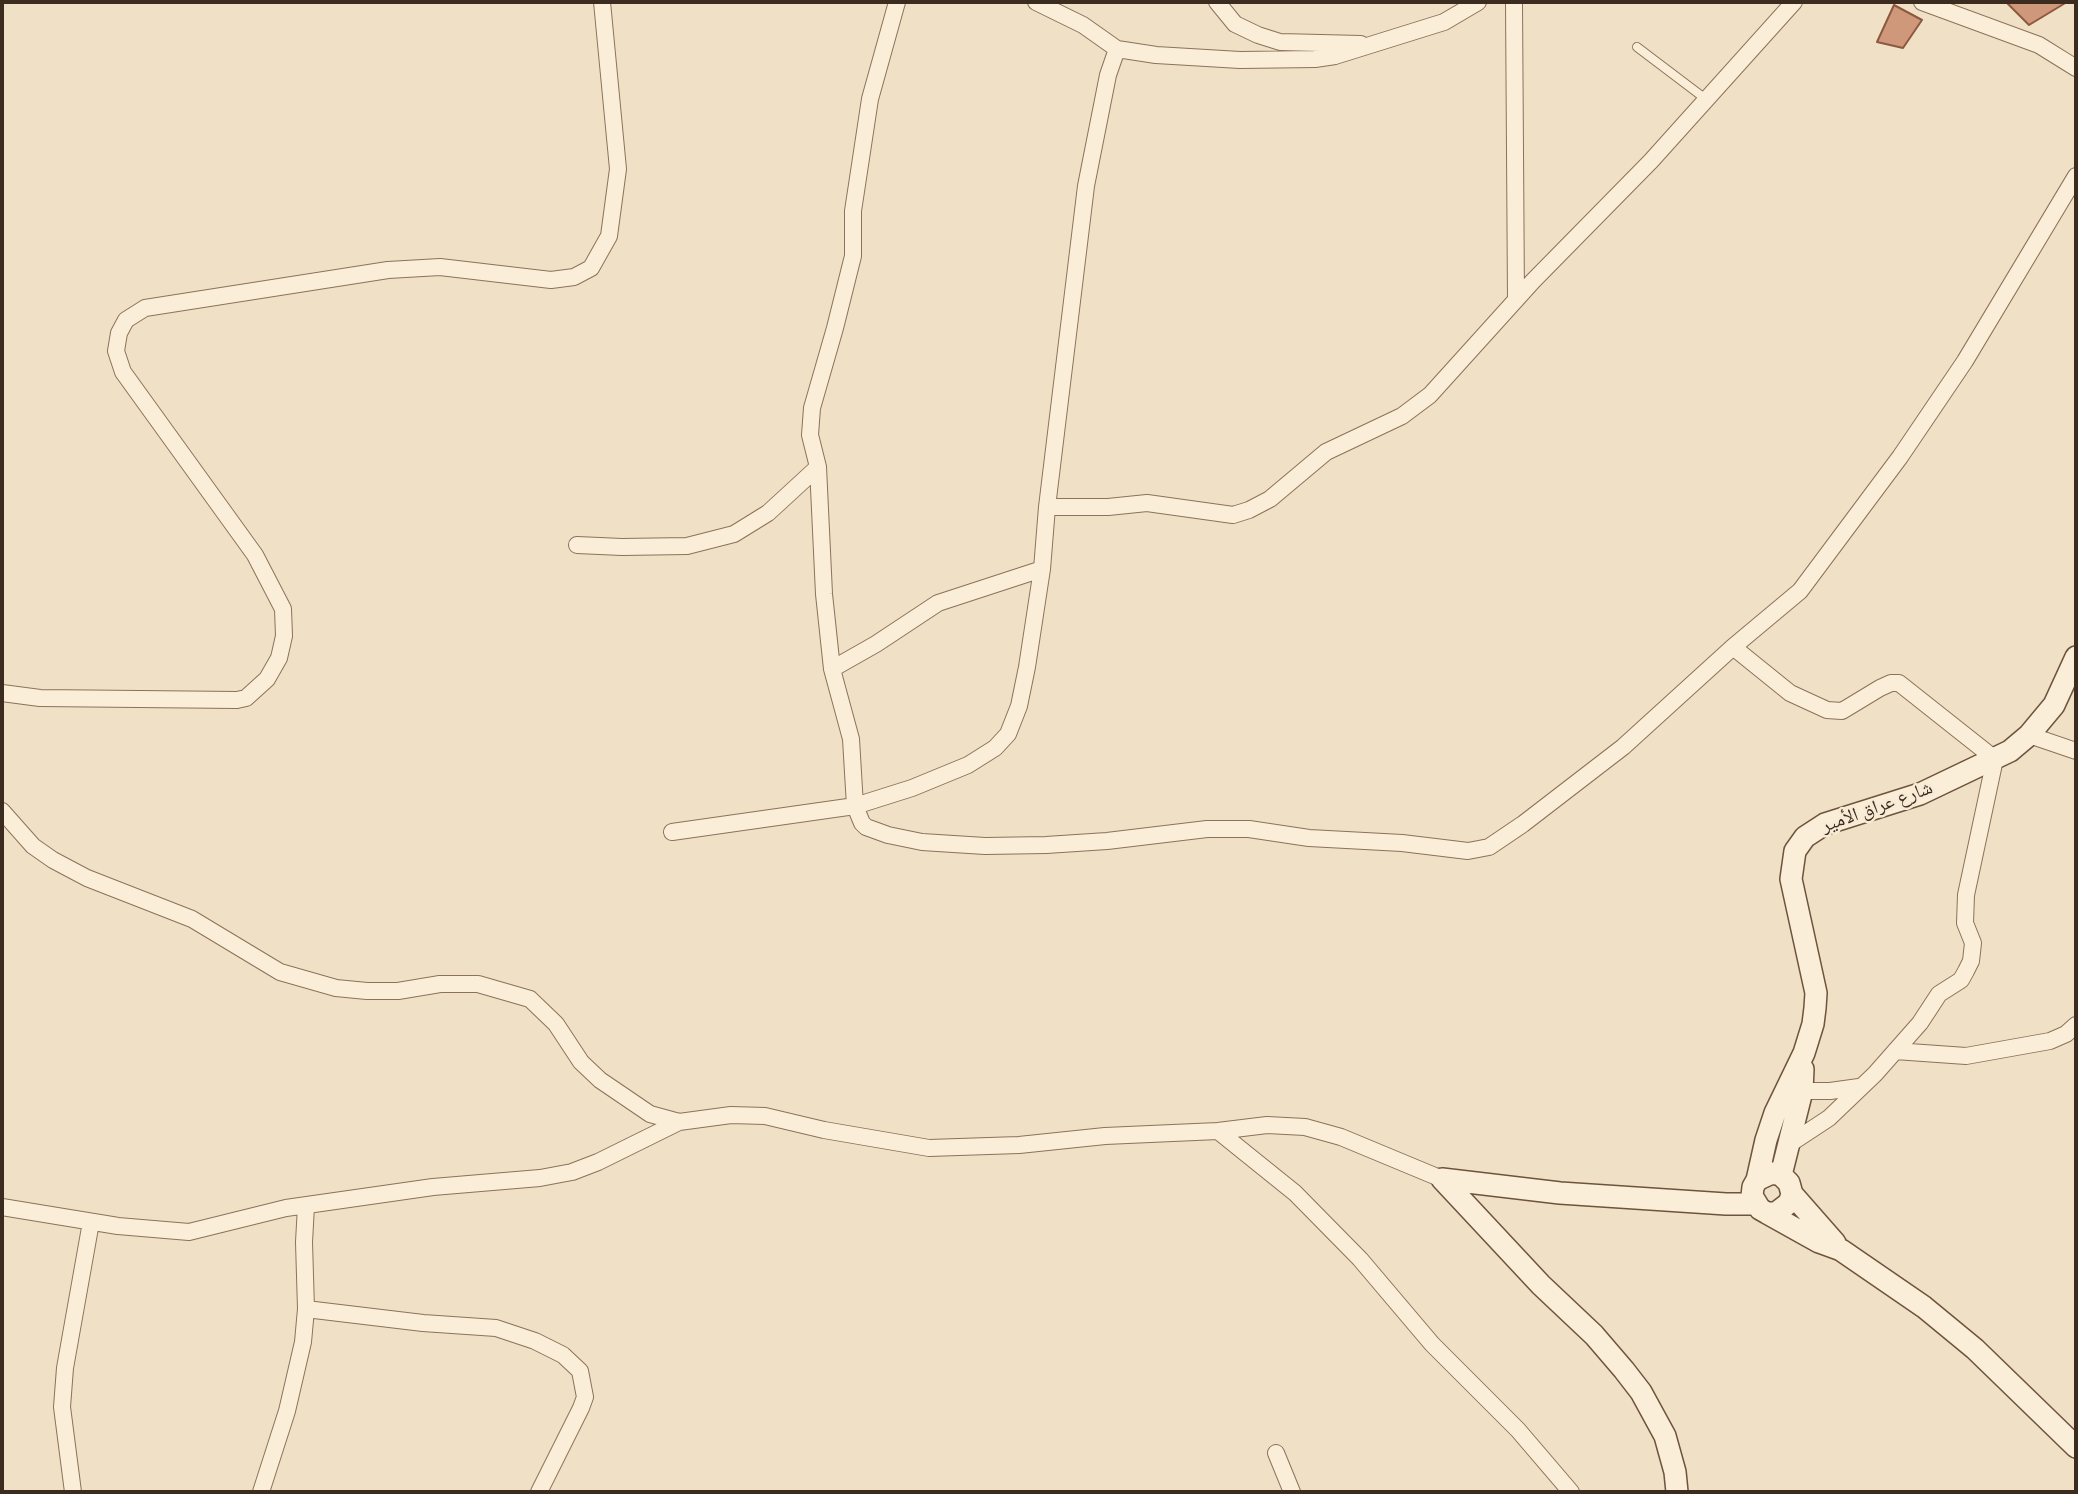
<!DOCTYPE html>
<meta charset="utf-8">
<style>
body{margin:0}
#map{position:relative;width:2078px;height:1494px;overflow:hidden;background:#f0e0c5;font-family:"IBM Plex Serif",serif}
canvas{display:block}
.frame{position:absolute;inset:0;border:4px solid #3c2b1f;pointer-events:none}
</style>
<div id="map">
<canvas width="2078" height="1494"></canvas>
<div class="frame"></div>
</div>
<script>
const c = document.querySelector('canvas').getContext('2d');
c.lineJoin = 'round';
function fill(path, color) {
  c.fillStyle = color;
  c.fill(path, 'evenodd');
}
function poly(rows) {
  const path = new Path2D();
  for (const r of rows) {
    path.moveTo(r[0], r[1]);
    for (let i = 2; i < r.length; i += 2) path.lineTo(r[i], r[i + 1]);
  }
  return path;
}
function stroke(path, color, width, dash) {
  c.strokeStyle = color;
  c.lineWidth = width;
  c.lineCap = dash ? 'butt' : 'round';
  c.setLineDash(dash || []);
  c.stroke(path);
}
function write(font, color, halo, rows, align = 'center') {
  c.font = font + ' "IBM Plex Serif","Noto Naskh Arabic",serif';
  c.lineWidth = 5;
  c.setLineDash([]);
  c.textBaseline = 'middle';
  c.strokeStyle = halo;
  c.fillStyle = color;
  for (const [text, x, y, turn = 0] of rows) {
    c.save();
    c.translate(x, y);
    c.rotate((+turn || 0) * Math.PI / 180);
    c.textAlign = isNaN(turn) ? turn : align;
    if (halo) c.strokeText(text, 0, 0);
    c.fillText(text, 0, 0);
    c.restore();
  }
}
const building = poly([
 [2006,2,2067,2,2029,25,2006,2],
 [1894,5,1922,20,1903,48,1877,42,1894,5]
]);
fill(building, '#cf987a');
stroke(building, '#8c593f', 2);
const lane = poly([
 [1637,47,1707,100]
]);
const street = poly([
 [897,2,870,99,853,211,853,256,835,328,812,408,810,435,818,467,824,594,832,669,851,739,855,806,862,823,866,827,888,835,922,842,985,846,1046,845,1107,841,1207,829,1249,829,1309,838,1402,843,1468,851,1489,847,1523,824,1623,747,1733,647,1800,591,1900,457,1965,361,2076,176],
 [1036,2,1083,25,1117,49,1156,55,1240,60,1315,59,1335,56,1444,22,1478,2],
 [1217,2,1235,24,1258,35,1280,42,1361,44],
 [1514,2,1516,300],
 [1922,2,2039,45,2076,68],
 [1047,507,1108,507,1147,503,1233,515,1249,510,1270,499,1326,452,1402,416,1430,395,1533,281,1651,161,1794,2],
 [577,545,622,547,687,546,734,534,768,513,818,467],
 [1733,647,1790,693,1827,710,1842,711,1880,688,1891,683,1899,683,1995,759,1966,895,1965,923,1973,943,1971,961,1966,971,1961,980,1939,994,1920,1023,1875,1074,1829,1118,1788,1145],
 [832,669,876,644,938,603,1042,569],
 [2,693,40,698,237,700,246,698,267,679,279,658,284,636,283,609,255,555,123,372,116,351,119,333,126,320,145,308,388,270,440,267,551,280,574,277,591,268,609,236,618,169,602,2],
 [2029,735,2076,751],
 [2,811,33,846,53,860,87,878,192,919,280,972,336,988,367,991,398,991,440,984,478,984,530,999,556,1024,581,1062,600,1080,650,1114,679,1122],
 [672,832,855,806,912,788,968,765,995,748,1008,734,1019,706,1027,667,1042,569,1047,507,1086,186,1108,75,1117,49],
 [1895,1051,1966,1056,2050,1041,2066,1034,2076,1025],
 [1802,1091,1830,1091,1859,1087],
 [1218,1131,1295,1193,1360,1259,1432,1344,1518,1430,1571,1492],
 [2,1207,118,1226,189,1232,286,1208,433,1187,540,1178,572,1172,598,1162,679,1122,731,1115,765,1116,824,1130,929,1148,1019,1145,1105,1136,1218,1131,1267,1125,1305,1127,1341,1137,1442,1179],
 [306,1309,423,1323,496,1328,535,1341,563,1355,580,1371,585,1397,581,1408,539,1492],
 [1276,1453,1292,1492],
 [73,1492,62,1407,65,1368,91,1222],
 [261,1492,287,1411,303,1342,306,1309,304,1242,306,1206]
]);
const secondary = poly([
 [1781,1175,1802,1091,1803,1069],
 [1442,1179,1541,1285,1594,1335,1624,1370,1641,1392,1665,1436,1675,1472,1677,1492],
 [1442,1179,1560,1193,1726,1204,1755,1204],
 [1757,1180,1766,1140,1775,1113,1804,1053,1813,1024,1815,1008,1816,993,1791,879,1795,851,1805,837,1825,824,1920,794,2010,751,2029,735,2054,705,2076,657],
 [1792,1194,1789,1203,1776,1213,1767,1213,1760,1209,1752,1196,1753,1187,1757,1180,1772,1173,1781,1175,1789,1183,1792,1194,1835,1243],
 [1767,1213,1819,1242,1841,1250,1924,1307,1975,1349,2076,1447]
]);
stroke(lane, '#8c725a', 10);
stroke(street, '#8c725a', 18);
stroke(secondary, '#6e533d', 24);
stroke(lane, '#faeed9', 8);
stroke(street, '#faeed9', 16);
stroke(secondary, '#faeed9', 21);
write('19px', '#3c2b1f', '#f7ebd5', [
 ["شارع عراق الأمير",1877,807,-20]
]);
</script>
